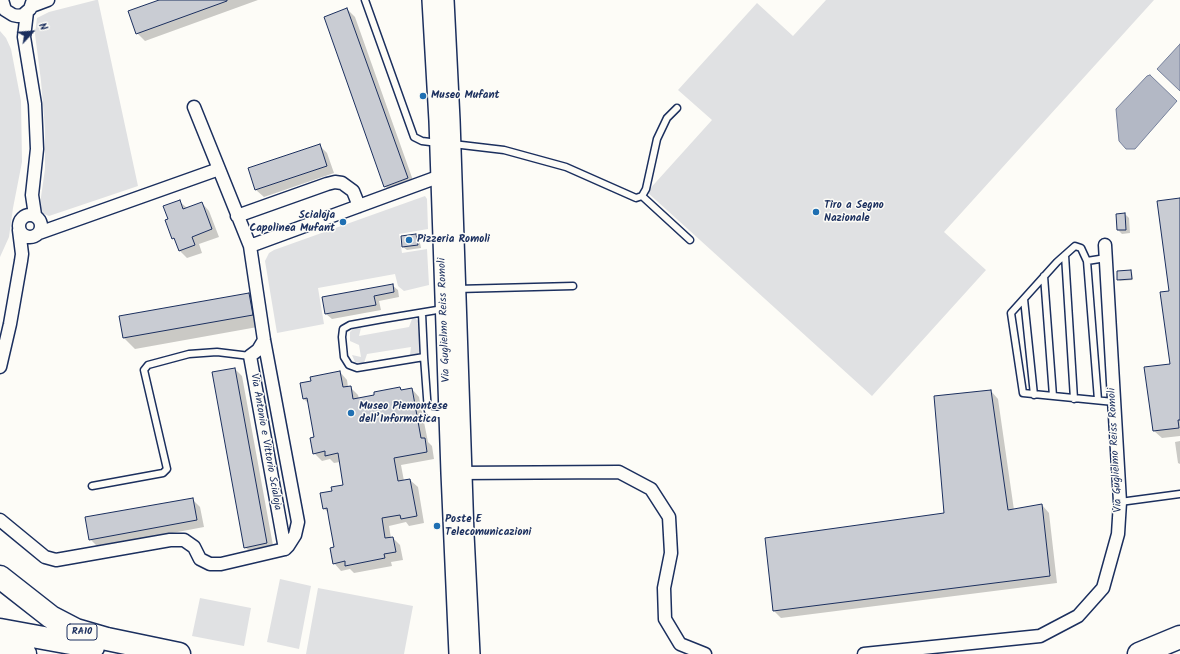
<!DOCTYPE html>
<meta charset="utf-8">
<style>
body{margin:0}
#map{position:relative;width:1180px;height:654px;overflow:hidden;background:#fdfcf7;font-family:Kalam,sans-serif}
canvas{display:block}
.north{position:absolute;left:12px;top:12px;width:40px;height:40px;-webkit-text-stroke:3px #fdfcf7;paint-order:stroke;rotate:64deg;font-size:11px;font-weight:700;line-height:16px;text-align:center;color:#1b2f5e}
.north::after{content:'';display:block;margin:auto;width:14px;height:18px;background:#1b2f5e;clip-path:polygon(50% 0,100% 100%,50% 72%,0 100%)}
</style>
<div id="map">
<canvas width="1180" height="654"></canvas>
<div class="north">N</div>
</div>
<script>
const c = document.querySelector('canvas').getContext('2d');
c.lineJoin = 'round';
function fill(path, color) {
  c.fillStyle = color;
  c.fill(path, 'evenodd');
}
function poly(rows) {
  const path = new Path2D();
  for (const r of rows) {
    if (r.length === 3) {
      path.moveTo(r[0] + r[2], r[1]);
      path.arc(r[0], r[1], r[2], 0, 2 * Math.PI);
      continue;
    }
    path.moveTo(r[0], r[1]);
    for (let i = 2; i < r.length; i += 2) path.lineTo(r[i], r[i + 1]);
  }
  return path;
}
function stroke(path, color, width, dash) {
  c.strokeStyle = color;
  c.lineWidth = width;
  c.lineCap = dash ? 'butt' : 'round';
  c.setLineDash(dash || []);
  c.stroke(path);
}
function write(font, color, halo, rows, align = 'center') {
  c.font = font + ' Kalam,sans-serif';
  c.lineWidth = 3;
  c.setLineDash([]);
  c.textBaseline = 'middle';
  c.strokeStyle = halo;
  c.fillStyle = color;
  for (const [text, x, y, turn = 0] of rows) {
    c.save();
    c.translate(x, y);
    c.rotate((+turn || 0) * Math.PI / 180);
    c.textAlign = isNaN(turn) ? turn : align;
    if (halo) c.strokeText(text, 0, 0);
    c.fillText(text, 0, 0);
    c.restore();
  }
}
fill(poly([
 [96,0,98,0,138,186,49,216,42,213,40,204,45,169,45,129,41,81,35,34,37,18,49,12],
 [826,0,1154,0,944,232,986,270,872,396,647,192,712,120,678,90,757,3,793,36],
 [0,31,6,38,11,49,21,101,22,162,13,208,9,237,0,257],
 [425,196,427,199,428,229,399,234,402,253,427,249,429,285,404,291,398,286,395,274,318,288,324,324,277,333,265,261,269,253,274,250],
 [412,319,416,319,421,323,421,349,417,355,410,355,411,347,367,354,364,363,359,363,355,362,352,355,361,357,359,345,350,341,350,332,353,329,361,328,359,336,409,327],
 [280,579,311,586,299,649,267,642],
 [318,588,413,606,404,654,306,654],
 [200,598,251,608,244,646,192,636]
]), '#e0e1e3');
const water = poly([
 [1180,44,1180,91,1157,69,1180,44],
 [1150,75,1177,101,1135,149,1126,149,1119,141,1116,109,1147,76,1150,75]
]);
fill(water, '#b3b8c5');
stroke(water, '#76819c', 1);
fill(poly([
 [162,0,258,0,145,41,137,33],
 [347,9,355,17,415,186,392,194,385,186],
 [319,145,327,153,334,173,264,197,256,190,249,169],
 [1180,200,1180,436,1162,438,1154,431,1171,364,1170,292],
 [179,201,187,208,202,203,209,211,219,237,199,244,202,253,187,258,180,251,177,242,173,238,169,219],
 [1125,214,1129,218,1130,233,1122,234,1118,230,1117,215],
 [416,235,419,238,421,248,407,250,403,247],
 [1131,271,1132,272,1133,280,1120,281,1118,279],
 [392,285,398,290,399,297,379,301,381,310,332,319,326,314,323,297],
 [249,294,260,306,263,326,135,349,124,338],
 [235,369,242,376,274,551,253,555,245,547],
 [340,372,347,380,348,387,350,387,358,395,359,399,376,396,400,388,403,391,412,389,419,397,428,442,432,446,434,459,401,465,404,481,410,480,418,487,424,523,409,526,406,522,389,526,391,538,393,538,400,545,403,560,391,562,392,566,354,573,350,569,341,571,334,563,335,548,329,514,324,508,345,486,340,462,334,463,330,459,322,461,314,453,315,438,309,404,304,399,312,382],
 [991,391,998,399,1014,510,1042,505,1049,513,1057,583,781,618,774,611,766,539,945,514],
 [1180,441,1180,464,1178,463,1175,442],
 [192,499,200,507,204,527,98,547,90,539]
]), '#0003');
const building = poly([
 [159,0,227,0,227,1,136,34,128,11,159,0],
 [347,8,408,178,384,187,324,17,347,8],
 [320,144,327,166,255,190,248,168,320,144],
 [1180,198,1180,420,1178,420,1179,428,1153,431,1144,367,1170,364,1160,292,1169,291,1157,201,1180,198],
 [180,200,183,209,202,202,212,229,192,237,195,245,179,251,174,238,172,239,165,220,168,219,163,206,180,200],
 [1125,213,1126,230,1117,230,1116,214,1125,213],
 [416,234,418,245,402,247,401,236,416,234],
 [1131,270,1132,279,1117,280,1117,271,1131,270],
 [393,284,394,292,374,296,376,305,325,314,322,297,393,284],
 [249,293,253,315,123,338,119,316,249,293],
 [235,368,267,543,244,548,212,372,235,368],
 [340,371,343,387,351,386,353,399,374,395,374,392,400,387,401,390,412,388,421,438,425,438,427,452,394,458,398,481,410,479,417,516,401,519,400,515,382,518,385,538,393,537,396,552,384,554,385,558,345,566,345,561,333,564,330,548,334,547,329,520,327,508,323,509,320,493,332,491,331,487,343,485,338,453,325,456,325,451,313,454,310,438,314,437,307,398,303,399,300,383,311,381,310,377,340,371],
 [991,390,1008,510,1042,504,1050,576,773,611,765,538,944,513,934,396,991,390],
 [193,498,197,520,89,540,85,517,193,498]
]);
fill(building, '#c9ccd3');
stroke(building, '#1b2f5e', 1);
const lane = poly([
 [365,0,414,137,422,141,438,143],
 [453,144,504,150,566,167,636,198,642,196,646,189,657,139,667,118,677,108],
 [642,196,690,240],
 [1065,255,1074,399],
 [1106,258,1087,261,1081,248,1075,246,1057,262,1011,313,1023,393,1114,402],
 [1087,261,1098,400],
 [1044,276,1053,396],
 [457,289,573,286],
 [1024,299,1034,395],
 [422,313,424,357,357,368,349,365,344,357,342,337,343,329,350,325,383,319,443,309],
 [424,357,428,411,430,413,435,414,448,414],
 [92,486,163,473,167,469,144,370,148,365,189,354,217,352,250,356],
 [1120,502,1180,494]
]);
const street = poly([
 [2,0,5,10,13,15,18,16,23,15,30,9,33,0],
 [32,6,48,0],
 [27,12,24,37,35,104,37,149,32,195,35,215],
 [194,107,219,169],
 [30,226,11],
 [237,216,327,184,335,182,342,183,353,191,359,206],
 [250,246,446,174],
 [264,340,258,350,250,356,285,549],
 [0,367,10,324,21,261,22,254,19,230],
 [456,473,619,472,651,489,669,517,671,553,664,588,665,619,680,644,705,654],
 [0,520,45,557,56,560,170,540,184,540,194,547,200,559,210,564,221,564,285,549,288,546,295,535,298,522,264,340,250,246,219,169,39,233],
 [864,654,1040,636,1078,616,1103,588,1118,534,1120,502,1105,245]
]);
const secondary = poly([
 [431,0,438,121,450,473,458,654],
 [445,0,451,120,465,534,471,654]
]);
const highway = poly([
 [0,577,51,617,76,630,107,639,179,654],
 [0,630,93,647],
 [0,650,25,654],
 [1139,654,1180,637]
]);
stroke(lane, '#1b2f5e', 9);
stroke(street, '#1b2f5e', 15);
stroke(secondary, '#1b2f5e', 20);
stroke(highway, '#1b2f5e', 25);
stroke(lane, '#fdfcf7', 6);
stroke(street, '#fdfcf7', 12);
stroke(secondary, '#fdfcf7', 17);
stroke(highway, '#fdfcf7', 22);
for (const [x, y, r, color] of [
 [423,96,4,"#1f6fb2"],
 [816,212,4,"#1f6fb2"],
 [343,222,4,"#1f6fb2"],
 [409,240,4,"#1f6fb2"],
 [351,413,4,"#1f6fb2"],
 [437,526,4,"#1f6fb2"]
]) {
  const dot = new Path2D();
  dot.arc(x, y, r, 0, 2 * Math.PI);
  c.fillStyle = color;
  c.fill(dot);
  stroke(dot, '#fdfcf7', 1.5);
}
for (const [x, y, w] of [
 [82,632,30]
]) {
  const box = new Path2D();
  box.roundRect(x - w / 2, y - 8, w, 16, 3);
  c.fillStyle = '#fdfcf7';
  c.fill(box);
  stroke(box, '#1b2f5e', 1);
}
write('bold 10px', '#1b2f5e', null, [
 ["RA10",82,632]
]);
write('bold 11px', '#1b2f5e', '#fdfcf7', [
 ["Museo Mufant",431,96],
 ["Tiro a Segno",824,206],
 ["Nazionale",824,219],
 ["Scialoja",335,216,"right"],
 ["Capolinea Mufant",335,229,"right"],
 ["Pizzeria Romoli",417,240],
 ["Museo Piemontese",359,407],
 ["dell’Informatica",359,420],
 ["Poste E",445,520],
 ["Telecomunicazioni",445,533]
], 'left');
write('11px', '#1b2f5e', '#fdfcf7', [
 ["Via Guglielmo Reiss Romoli",445,320,-92],
 ["Via Antonio e Vittorio Scialoja",265,442,80],
 ["Via Guglielmo Reiss Romoli",1116,450,-93]
]);
</script>
